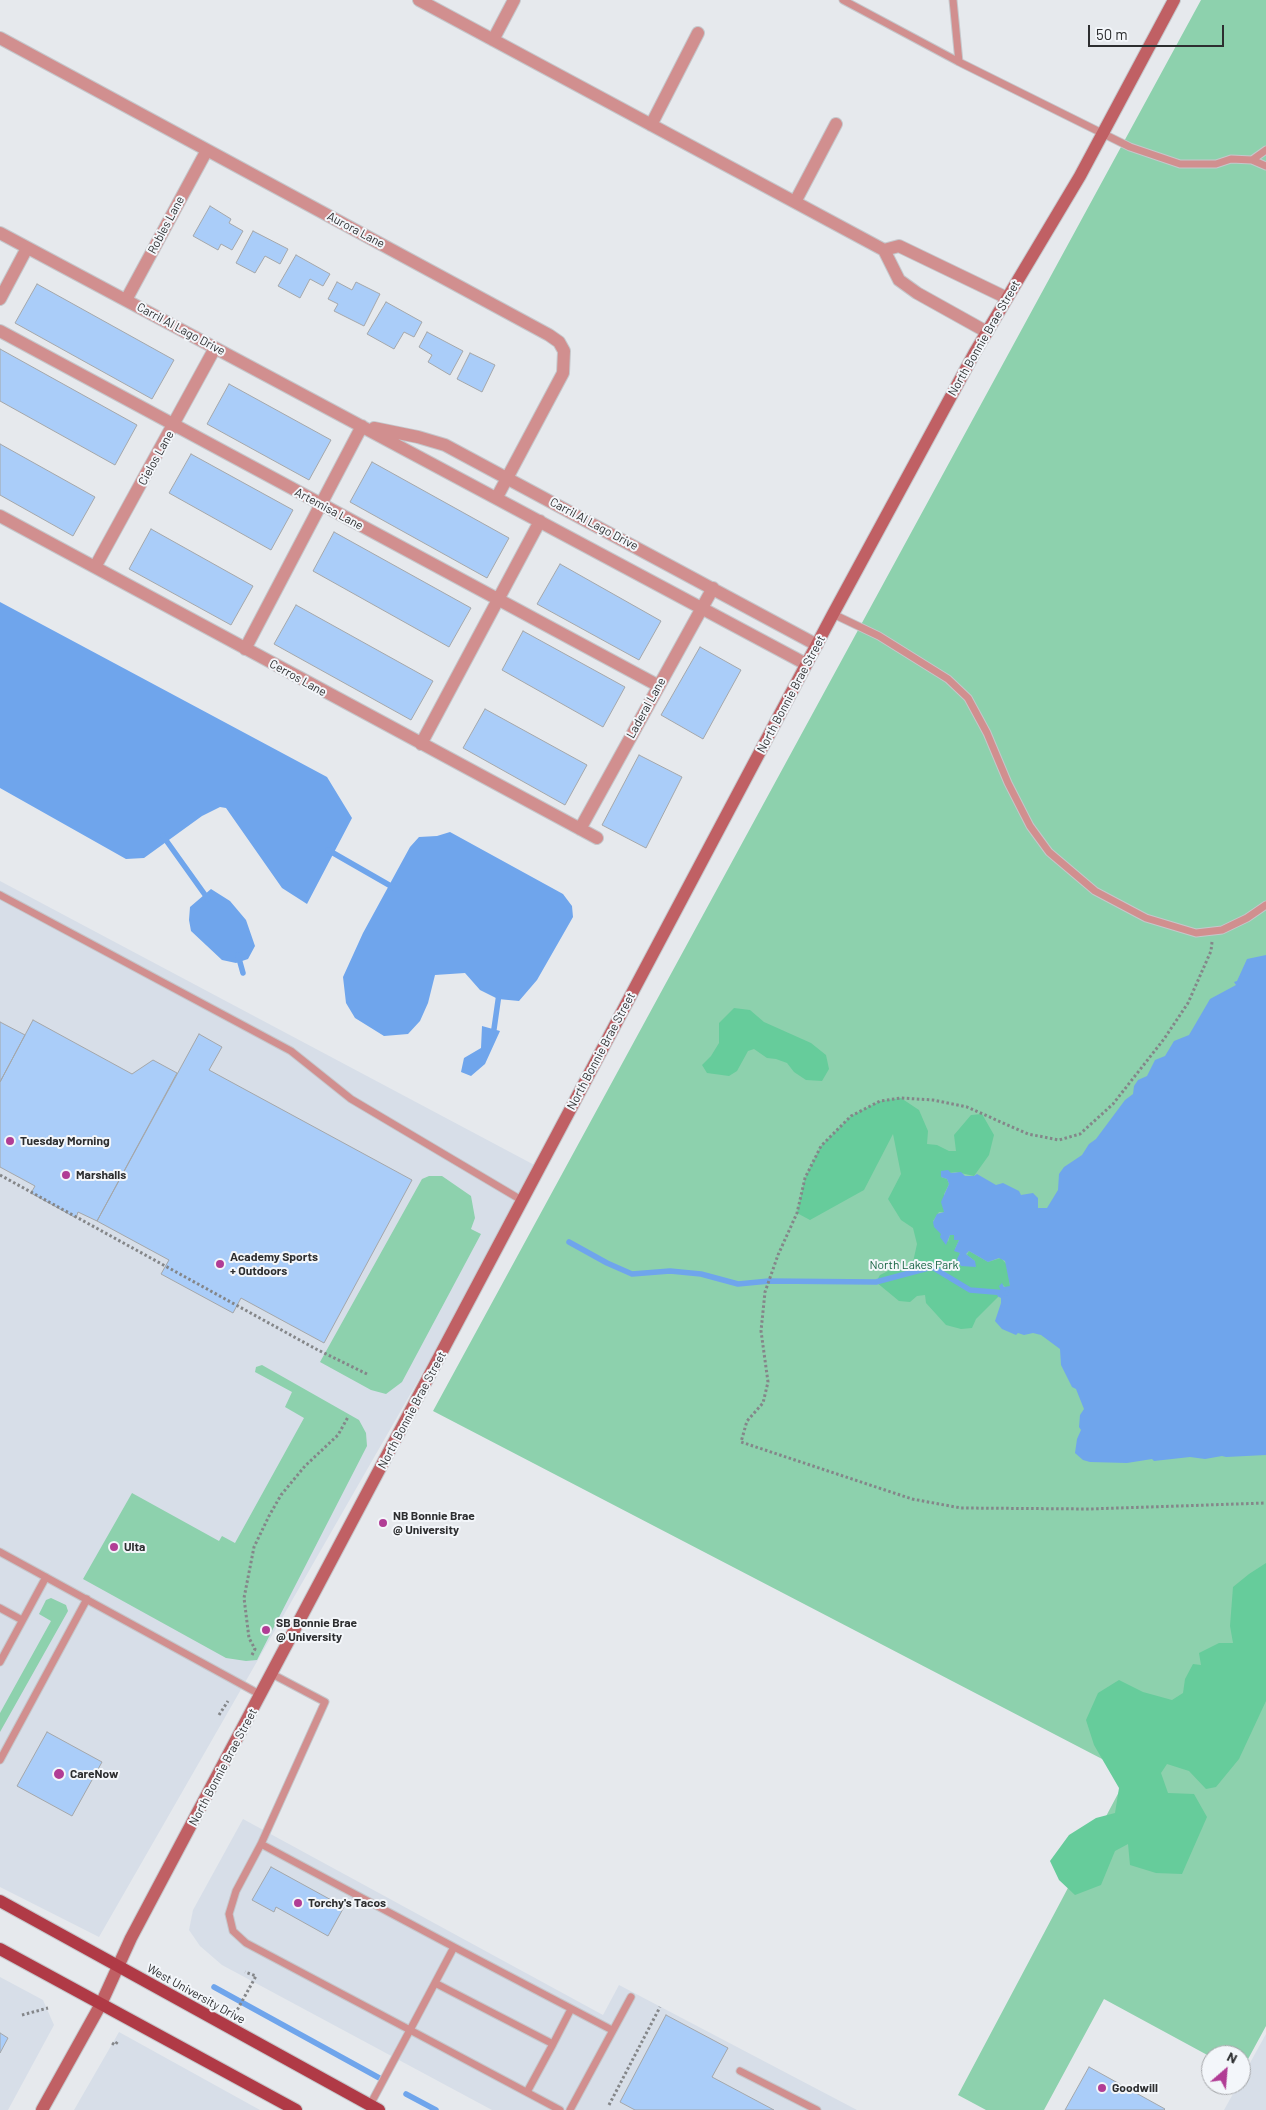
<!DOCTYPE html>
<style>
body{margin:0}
#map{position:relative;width:1266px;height:2110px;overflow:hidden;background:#e6e9ed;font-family:Barlow,sans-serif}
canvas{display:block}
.north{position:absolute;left:1201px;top:2045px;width:50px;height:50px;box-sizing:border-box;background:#f3f6fa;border:1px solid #a4a6a9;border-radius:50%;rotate:27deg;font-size:14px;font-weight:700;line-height:20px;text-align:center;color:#2d2e30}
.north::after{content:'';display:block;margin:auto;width:18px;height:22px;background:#b13d95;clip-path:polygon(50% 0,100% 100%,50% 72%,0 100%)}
.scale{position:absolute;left:1088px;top:25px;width:136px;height:22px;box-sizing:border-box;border:2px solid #2d2e30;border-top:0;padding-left:6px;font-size:15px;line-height:18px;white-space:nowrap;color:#2d2e30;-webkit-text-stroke:4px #f3f6fa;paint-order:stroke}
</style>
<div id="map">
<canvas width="1266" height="2110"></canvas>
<div class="north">N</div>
<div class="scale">50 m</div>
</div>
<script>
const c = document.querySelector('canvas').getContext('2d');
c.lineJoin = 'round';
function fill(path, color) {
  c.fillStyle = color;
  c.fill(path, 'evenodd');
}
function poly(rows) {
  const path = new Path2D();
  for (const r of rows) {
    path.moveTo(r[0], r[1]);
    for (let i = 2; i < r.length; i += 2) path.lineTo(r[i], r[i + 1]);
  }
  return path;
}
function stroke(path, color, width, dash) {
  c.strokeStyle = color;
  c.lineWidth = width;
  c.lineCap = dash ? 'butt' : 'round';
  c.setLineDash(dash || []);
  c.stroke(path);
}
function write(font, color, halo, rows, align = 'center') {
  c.font = font + ' Barlow,sans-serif';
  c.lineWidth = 4;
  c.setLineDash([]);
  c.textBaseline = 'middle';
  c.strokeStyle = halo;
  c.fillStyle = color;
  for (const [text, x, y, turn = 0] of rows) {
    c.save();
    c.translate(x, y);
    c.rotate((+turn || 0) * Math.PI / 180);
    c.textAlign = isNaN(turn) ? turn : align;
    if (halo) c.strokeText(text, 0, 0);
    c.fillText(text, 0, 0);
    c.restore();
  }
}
fill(poly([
 [0,881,540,1168,99,1937,0,1887],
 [243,1819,603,2015,619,1985,857,2110,492,2110,222,1965,200,1946,189,1930,193,1910],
 [0,1977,43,2000,54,2025,8,2110,0,2110],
 [119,2032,260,2110,74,2110],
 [1266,2034,1266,2110,1224,2110,1238,2085,1241,2085,1241,2079]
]), '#d7dee8');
fill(poly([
 [1201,0,1266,0,1266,2026,1241,2072,1241,2055,1211,2055,1211,2057,1104,1999,1044,2110,986,2110,958,2095,1129,1773,433,1411],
 [429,1176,442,1176,471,1196,475,1218,471,1229,481,1234,402,1382,386,1394,371,1390,320,1362,422,1179],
 [262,1365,359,1420,366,1433,367,1446,257,1660,246,1661,226,1658,83,1579,132,1493,219,1541,222,1536,235,1543,304,1418,285,1407,292,1392,255,1372,256,1367],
 [51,1598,66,1605,68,1611,0,1732,0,1713,51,1621,39,1614,46,1600]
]), '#8dd1ad');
fill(poly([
 [734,1008,750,1010,764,1022,811,1043,826,1055,829,1069,822,1081,806,1080,794,1072,787,1063,776,1059,767,1058,754,1049,748,1051,737,1071,729,1076,707,1073,702,1065,711,1056,719,1043,719,1023],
 [901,1098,919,1110,928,1131,927,1144,937,1145,949,1151,956,1151,954,1135,971,1115,982,1114,994,1135,989,1155,974,1176,956,1172,942,1174,941,1177,947,1179,949,1184,944,1194,944,1212,939,1212,933,1221,948,1242,950,1235,954,1235,954,1239,959,1240,955,1249,960,1253,958,1262,961,1266,972,1266,975,1261,967,1255,969,1251,988,1262,1001,1258,1008,1266,1010,1287,1006,1288,1003,1285,998,1297,976,1319,972,1328,961,1329,946,1325,926,1303,925,1295,917,1296,910,1302,899,1301,876,1282,880,1275,890,1270,906,1270,913,1262,917,1244,913,1228,901,1220,888,1199,901,1174,893,1134,864,1190,810,1220,797,1213,805,1178,821,1146,851,1116,880,1101],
 [1266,1563,1266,1701,1239,1759,1216,1787,1206,1789,1189,1771,1167,1764,1161,1773,1168,1793,1194,1794,1207,1817,1182,1874,1156,1873,1130,1865,1128,1844,1115,1851,1101,1885,1075,1895,1059,1880,1050,1861,1069,1835,1096,1818,1115,1813,1119,1788,1094,1745,1086,1720,1098,1693,1119,1680,1143,1692,1172,1700,1183,1693,1185,1679,1193,1664,1201,1665,1199,1653,1219,1643,1233,1643,1230,1626,1233,1587,1249,1574]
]), '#66cc9b');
fill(poly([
 [0,602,327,777,352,818,307,904,282,888,226,808,220,807,202,816,144,858,126,859,0,788],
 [450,832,563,894,572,906,573,917,537,980,519,1001,498,999,480,990,465,973,435,975,428,1003,420,1021,408,1034,384,1036,355,1018,346,1003,343,977,363,933,410,847,419,837,437,836],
 [211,889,230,901,246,920,255,946,248,959,236,963,222,960,191,931,189,920,190,907],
 [1266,955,1266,1455,1226,1457,1222,1456,1205,1459,1190,1457,1154,1461,1152,1459,1127,1463,1090,1462,1083,1460,1075,1453,1077,1439,1081,1430,1079,1427,1080,1415,1084,1409,1076,1389,1072,1387,1061,1365,1060,1349,1041,1335,1033,1333,1024,1335,1018,1333,1016,1335,1002,1329,995,1321,1001,1303,1001,1298,997,1296,1001,1291,999,1286,1002,1283,1004,1287,1010,1286,1005,1261,999,1258,988,1262,969,1251,966,1254,975,1261,976,1267,961,1266,957,1259,960,1253,954,1251,959,1240,954,1240,954,1235,950,1235,946,1245,940,1237,941,1234,934,1227,933,1222,937,1214,944,1212,941,1202,949,1184,947,1179,941,1177,941,1171,948,1170,951,1173,961,1172,965,1176,974,1176,977,1174,996,1185,1003,1183,1019,1191,1021,1195,1033,1193,1038,1198,1038,1208,1047,1208,1058,1190,1059,1174,1064,1167,1082,1155,1089,1144,1096,1139,1125,1100,1133,1094,1134,1086,1138,1080,1147,1076,1155,1060,1165,1056,1174,1041,1189,1035,1210,999,1236,985,1234,982,1237,981,1247,959],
 [482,1026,500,1031,485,1064,471,1076,461,1072,464,1058,481,1048]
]), '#6fa5ec');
stroke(poly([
 [163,836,208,899],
 [328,850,396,889],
 [238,955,243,973],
 [491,1036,494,1029,499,994],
 [569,1242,607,1263,632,1274,670,1271,701,1274,738,1284,769,1281,876,1282,932,1267,970,1290,1006,1293],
 [214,1987,383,2080],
 [406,2094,436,2110]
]), '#6fa5ec', 5.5);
const building = poly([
 [210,206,231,219,229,223,243,231,232,250,221,244,218,250,193,236,210,206],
 [253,231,288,249,280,264,265,256,255,273,236,263,253,231],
 [296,255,330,274,323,286,310,279,300,298,278,286,296,255],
 [337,282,352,290,356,282,380,294,364,326,334,311,338,304,328,299,337,282],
 [37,284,174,360,152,399,15,323,37,284],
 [386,302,422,322,414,337,404,332,394,349,367,334,386,302],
 [427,332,463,351,450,375,428,362,432,355,419,347,427,332],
 [0,349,137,425,115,465,0,401,0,349],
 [470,353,495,365,482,392,457,379,470,353],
 [229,384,331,440,309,480,207,424,229,384],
 [0,444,95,497,73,536,0,495,0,444],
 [191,454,293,510,271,550,169,493,191,454],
 [372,462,509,538,487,578,350,502,372,462],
 [151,529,253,586,231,625,129,569,151,529],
 [334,532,471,608,449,647,313,571,334,532],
 [560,564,661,621,639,660,537,604,560,564],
 [296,605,433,681,411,720,274,644,296,605],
 [523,631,625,687,603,727,502,670,523,631],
 [700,647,741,670,703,739,661,715,700,647],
 [485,709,587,765,565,805,463,748,485,709],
 [639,755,682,777,646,848,602,825,639,755],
 [33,1020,132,1074,153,1060,177,1073,97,1221,78,1212,76,1218,31,1193,35,1186,0,1167,0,1082,33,1020],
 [0,1022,25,1035,0,1082,0,1022],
 [199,1034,222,1047,209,1070,412,1180,324,1343,241,1298,233,1313,161,1274,169,1260,97,1221,199,1034],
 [47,1732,102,1762,72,1816,17,1786,47,1732],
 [271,1867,344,1907,328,1936,276,1907,274,1912,252,1900,271,1867],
 [666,2015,728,2048,712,2077,774,2110,635,2110,620,2102,666,2015],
 [0,2033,8,2038,0,2053,0,2033],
 [1089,2067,1165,2109,1164,2110,1065,2110,1089,2067]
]);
fill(building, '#aacdf9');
stroke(building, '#a4a7aa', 1);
const lane = poly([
 [843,0,959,62,1130,147,1180,164,1216,164,1231,159,1252,160,1266,166],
 [953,0,959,62],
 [1252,160,1266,150],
 [833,614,879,636,948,679,968,698,987,733,1008,783,1030,826,1049,852,1095,891,1146,918,1196,933,1222,930,1247,918,1266,905],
 [0,895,291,1051,351,1099,523,1201],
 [0,1552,261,1695],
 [0,1608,22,1620],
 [0,1662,46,1577],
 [272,1674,325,1702,261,1844,236,1891,229,1914,233,1931,246,1943,410,2030,370,2105],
 [0,1760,87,1599],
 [261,1844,454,1947,410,2030,560,2110],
 [454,1947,612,2030],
 [435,1983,553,2044,571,2009],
 [740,2071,817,2110],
 [527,2092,553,2044],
 [570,2110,631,1997]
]);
const street = poly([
 [419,0,884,250],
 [0,38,549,335,559,342,564,351,563,373,497,497],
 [493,40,514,0],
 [651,125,698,33],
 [795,202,836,124],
 [0,233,806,664],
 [0,299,27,248],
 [126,300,207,150],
 [0,331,659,686],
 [987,332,917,293,899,280,884,250,899,246,1007,298],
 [374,428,418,437,445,445,817,645],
 [0,516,597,838],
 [95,567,215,348],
 [245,649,362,426],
 [421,744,540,521],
 [580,829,713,588]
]);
const secondary = poly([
 [42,2110,101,2004,131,1938,833,614,975,352,1080,176,1174,0]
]);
const primary = poly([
 [0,1901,379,2110],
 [0,1949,296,2110]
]);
stroke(lane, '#c5c7cb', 9);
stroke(street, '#c5c7cb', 14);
stroke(secondary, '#c5c7cb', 14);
stroke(primary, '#c5c7cb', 14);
stroke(poly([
 [1212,942,1211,951,1188,1003,1164,1039,1113,1104,1080,1134,1059,1140,1028,1134,967,1107,933,1100,901,1098,880,1101,851,1116,821,1146,805,1178,797,1213,778,1255,765,1292,761,1331,768,1382,763,1403,747,1421,741,1442,912,1499,961,1508,1090,1509,1266,1503],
 [0,1175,316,1349,369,1375],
 [252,1655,255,1649,249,1638,244,1598,254,1547,269,1516,281,1495,305,1466,338,1435,348,1417],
 [219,1715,228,1701],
 [235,2014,256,1976,245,1972],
 [22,2015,48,2008],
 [112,2043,115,2045,118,2041],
 [609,2105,660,2007]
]), '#848689', 3, [2.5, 2.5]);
stroke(lane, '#d18f8f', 7);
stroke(street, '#d18f8f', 12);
stroke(secondary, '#c06064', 12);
stroke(primary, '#b03a46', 12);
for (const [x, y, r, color] of [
 [10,1141,5,"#b13d95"],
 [66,1175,5,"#b13d95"],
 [220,1264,5,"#b13d95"],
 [383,1523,5,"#b13d95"],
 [114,1547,5,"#b13d95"],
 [266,1630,5,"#b13d95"],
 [59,1774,6,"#b13d95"],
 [298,1903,5,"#b13d95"],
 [1102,2088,5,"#b13d95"]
]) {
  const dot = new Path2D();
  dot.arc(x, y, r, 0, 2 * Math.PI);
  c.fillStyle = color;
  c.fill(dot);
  stroke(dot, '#f3f6fa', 2);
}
write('12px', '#2d2e30', '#f3f6fa', [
 ["Robles Lane",166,225,-62],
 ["Aurora Lane",356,230,28],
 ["Carril Al Lago Drive",181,329,28],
 ["North Bonnie Brae Street",984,338,-60],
 ["Cielos Lane",156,458,-61],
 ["Artemisa Lane",329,509,28],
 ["Carril Al Lago Drive",594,524,28],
 ["Cerros Lane",298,678,29],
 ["North Bonnie Brae Street",791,694,-62],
 ["Laderal Lane",646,708,-61],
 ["North Bonnie Brae Street",601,1051,-62],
 ["North Bonnie Brae Street",412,1410,-62],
 ["North Bonnie Brae Street",223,1767,-62],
 ["West University Drive",196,1994,29]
]);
write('bold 12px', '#2d2e30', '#f3f6fa', [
 ["Tuesday Morning",20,1141],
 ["Marshalls",76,1175],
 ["Academy Sports",230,1257],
 ["+ Outdoors",230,1271],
 ["NB Bonnie Brae",393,1516],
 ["@ University",393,1530],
 ["Ulta",124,1547],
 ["SB Bonnie Brae",276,1623],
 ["@ University",276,1637],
 ["CareNow",70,1774],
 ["Torchy's Tacos",308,1903],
 ["Goodwill",1112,2088]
], 'left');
write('12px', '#176343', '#f3f6fa', [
 ["North Lakes Park",914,1265]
]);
</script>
